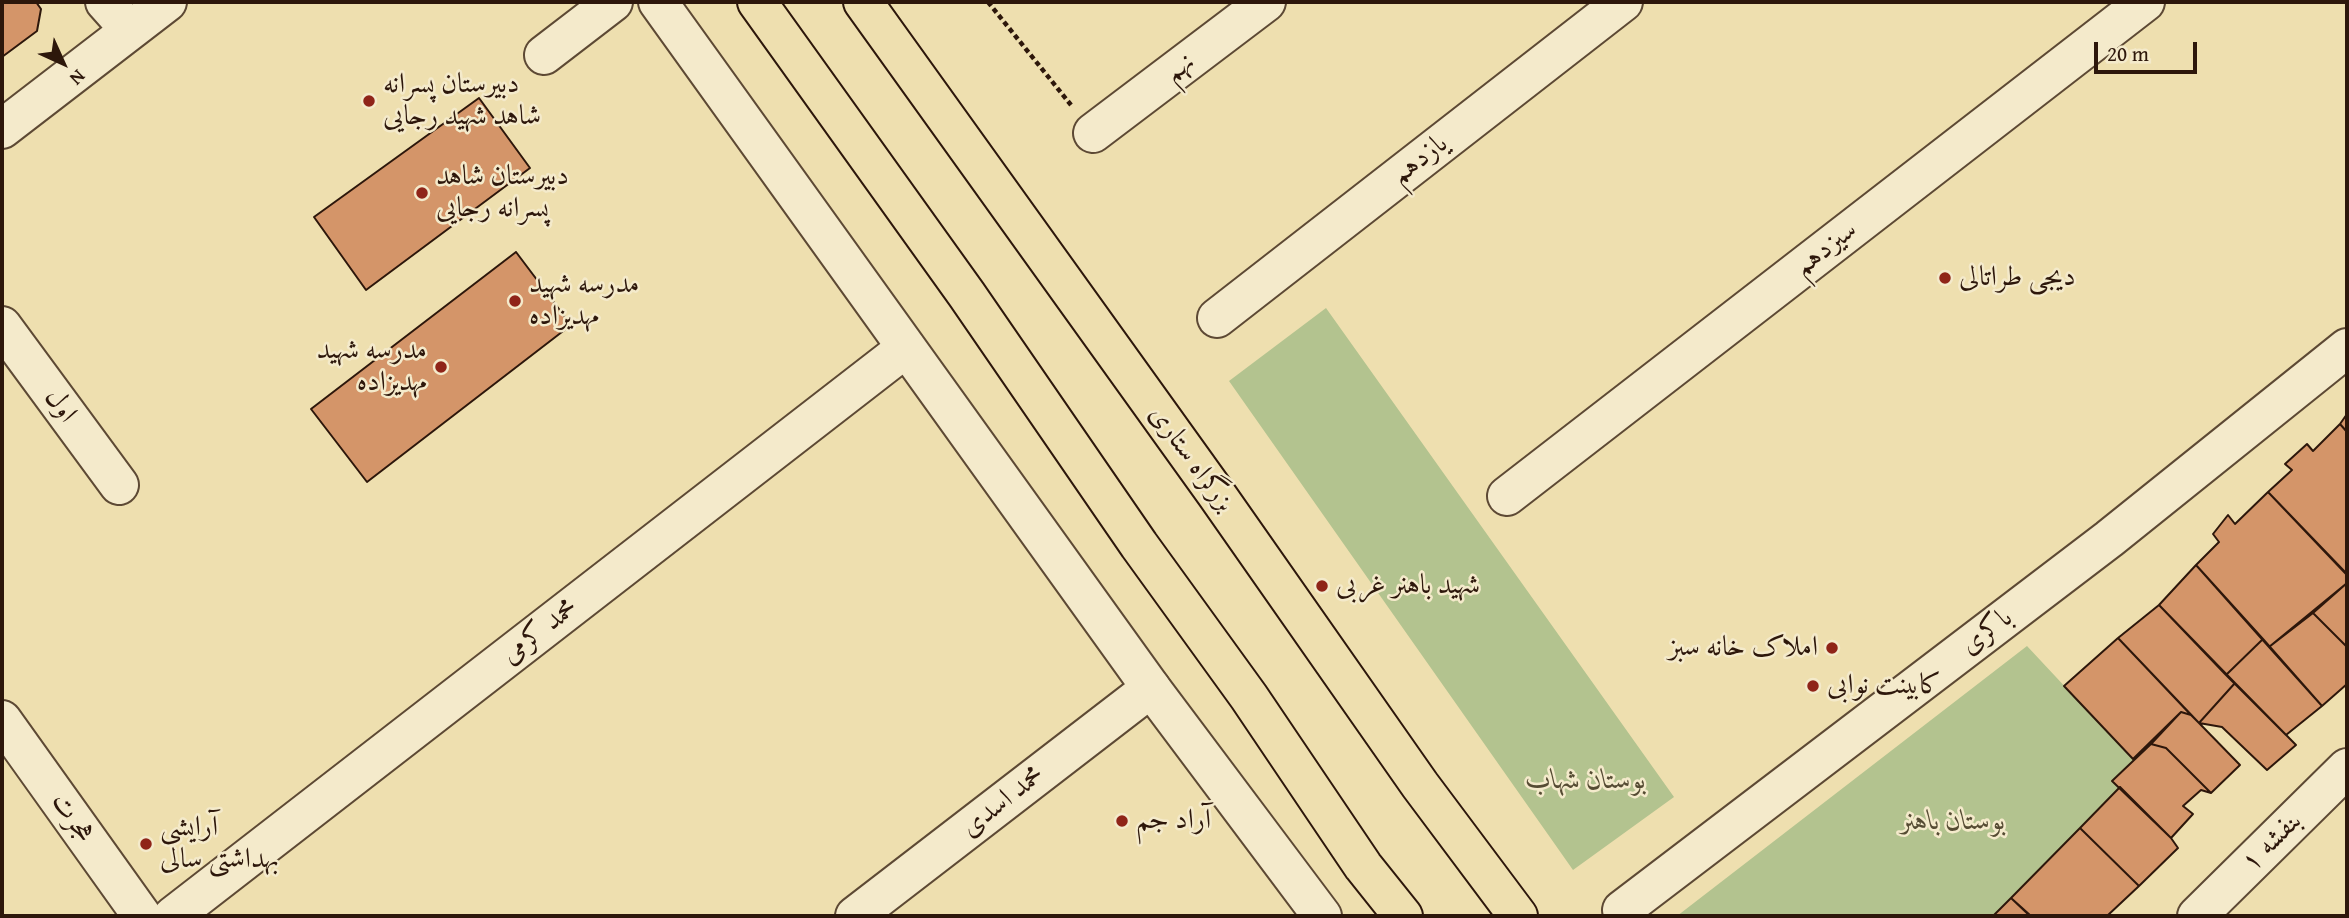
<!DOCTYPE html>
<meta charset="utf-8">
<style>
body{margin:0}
#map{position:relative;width:2349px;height:918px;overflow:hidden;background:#eedfaf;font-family:"Gentium Book Plus",serif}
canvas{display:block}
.frame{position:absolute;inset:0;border:4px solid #2d170b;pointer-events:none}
.north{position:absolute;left:28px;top:28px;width:70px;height:70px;-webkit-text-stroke:5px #f4eacb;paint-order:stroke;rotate:135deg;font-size:19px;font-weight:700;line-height:28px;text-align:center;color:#2d170b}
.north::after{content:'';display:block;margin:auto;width:24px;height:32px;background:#2d170b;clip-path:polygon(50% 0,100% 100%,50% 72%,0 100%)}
.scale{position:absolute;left:2094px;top:42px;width:103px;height:32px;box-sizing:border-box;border:4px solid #2d170b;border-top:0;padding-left:9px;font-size:21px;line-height:24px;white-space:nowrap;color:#2d170b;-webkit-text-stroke:5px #f4eacb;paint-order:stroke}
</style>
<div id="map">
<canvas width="2349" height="918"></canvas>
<div class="frame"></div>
<div class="north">N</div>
<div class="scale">20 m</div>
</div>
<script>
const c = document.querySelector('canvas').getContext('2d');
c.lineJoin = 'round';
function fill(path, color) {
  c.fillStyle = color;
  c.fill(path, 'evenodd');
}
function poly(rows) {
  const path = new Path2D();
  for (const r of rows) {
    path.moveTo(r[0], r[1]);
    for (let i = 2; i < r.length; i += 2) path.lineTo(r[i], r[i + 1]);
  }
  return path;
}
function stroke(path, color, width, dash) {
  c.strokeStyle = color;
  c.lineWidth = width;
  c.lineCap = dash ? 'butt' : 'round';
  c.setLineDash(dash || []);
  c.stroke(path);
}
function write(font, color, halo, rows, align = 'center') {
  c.font = font + ' "Gentium Book Plus",Amiri,serif';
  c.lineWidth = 5;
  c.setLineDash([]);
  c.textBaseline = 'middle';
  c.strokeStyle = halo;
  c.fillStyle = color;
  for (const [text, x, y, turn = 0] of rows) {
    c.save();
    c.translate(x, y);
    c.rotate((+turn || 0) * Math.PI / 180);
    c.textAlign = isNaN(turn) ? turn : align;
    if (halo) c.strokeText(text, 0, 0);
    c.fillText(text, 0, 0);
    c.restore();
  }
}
fill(poly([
 [1326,308,1674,797,1573,870,1229,381],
 [2027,646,2140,767,1993,916,1677,916]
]), '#b3c38f');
const building = poly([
 [2,2,36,2,41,9,37,31,2,57,2,2],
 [479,98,530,168,366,290,314,217,479,98],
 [516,252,571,325,367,482,311,409,516,252],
 [2347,414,2347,432,2340,424,2347,414],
 [2340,424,2347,432,2346,574,2268,492,2292,470,2285,464,2307,444,2313,451,2340,424],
 [2268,492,2347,574,2347,583,2269,647,2196,565,2219,542,2213,534,2228,515,2235,524,2268,492],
 [2196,565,2263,639,2226,675,2159,605,2196,565],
 [2347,583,2347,647,2313,613,2347,583],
 [2159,605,2235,683,2199,723,2118,638,2159,605],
 [2313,613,2347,647,2347,684,2322,706,2269,647,2313,613],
 [2118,638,2191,715,2181,712,2133,759,2064,686,2118,638],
 [2263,639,2322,706,2286,735,2226,675,2263,639],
 [2235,683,2296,745,2267,770,2222,727,2199,723,2235,683],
 [2181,712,2191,715,2199,723,2240,765,2211,793,2166,748,2151,744,2181,712],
 [2151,744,2166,748,2211,793,2201,790,2183,806,2193,814,2171,838,2112,781,2151,744],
 [2120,787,2171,838,2178,848,2139,886,2080,828,2120,787],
 [2080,828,2139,886,2107,916,2031,916,2011,898,2080,828],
 [2011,898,2030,916,1993,916,2011,898]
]);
fill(building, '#d49569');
stroke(building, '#2d170b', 2);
const minor = poly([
 [105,2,129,29],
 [544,55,613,2],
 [2,129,167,2],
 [1093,133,1266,2],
 [1217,318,1623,2],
 [2,326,119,485],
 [1507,496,2145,2],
 [173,916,906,348],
 [855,916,1151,688],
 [2197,916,2347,768]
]);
const tertiary = poly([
 [658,2,1151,688,1322,916],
 [2,720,142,916],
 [1622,910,2109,539,2347,348]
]);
const trunk = poly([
 [757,2,967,295,1139,545,1249,697,1363,866,1403,916],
 [863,2,1217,495,1420,785,1518,916]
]);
stroke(minor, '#5d4934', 42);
stroke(tertiary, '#5d4934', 42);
stroke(trunk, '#2d170b', 42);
stroke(poly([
 [988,2,1071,105]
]), '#2d170b', 4.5, [5, 3.5]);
stroke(minor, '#f4eacb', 38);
stroke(tertiary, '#f4eacb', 38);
stroke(trunk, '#eedfaf', 38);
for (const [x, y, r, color] of [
 [369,101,7,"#8f2418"],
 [422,193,7,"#8f2418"],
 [1945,278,7,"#8f2418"],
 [515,301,7,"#8f2418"],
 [441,367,7,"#8f2418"],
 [1322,586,7,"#8f2418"],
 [1832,648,7,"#8f2418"],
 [1813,686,7,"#8f2418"],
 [1122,821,7,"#8f2418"],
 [146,844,7,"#8f2418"]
]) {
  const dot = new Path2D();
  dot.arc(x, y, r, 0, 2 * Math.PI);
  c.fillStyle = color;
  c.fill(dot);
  stroke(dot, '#f4eacb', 2.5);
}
write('28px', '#2d170b', '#f4eacb', [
 ["نهم",1180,68,-37],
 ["یازدهم",1420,160,-38],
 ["سیزدهم",1826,249,-38],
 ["اول",60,406,54],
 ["بزرگراه ستاری",1191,459,54],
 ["محمد کرمی",540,632,-38],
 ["باکری",1987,632,-37],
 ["محمد اسدی",1003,802,-38],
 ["هجرت",72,818,54],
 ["بنفشه ۱",2272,842,-45]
]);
write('28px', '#2d170b', '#f4eacb', [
 ["دبیرستان پسرانه",383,85],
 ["شاهد شهید رجایی",383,117],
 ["دبیرستان شاهد",436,177],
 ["پسرانه رجایی",436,209],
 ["دیجی طراتالی",1959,278],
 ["مدرسه شهيد",529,285],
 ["مهديزاده",529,317],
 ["مدرسه شهید",427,351,"right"],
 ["مهدیزاده",427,383,"right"],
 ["شهید باهنر غربی",1336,586],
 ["املاک خانه سبز",1818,648,"right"],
 ["کابینت نوابی",1827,686],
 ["آراد جم",1136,821],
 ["آرایشی",160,828],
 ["بهداشتی سالی",160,860]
], 'left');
write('italic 28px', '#554b33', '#f4eacb', [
 ["بوستان شهاب",1586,781],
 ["بوستان باهنر",1953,822]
]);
</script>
